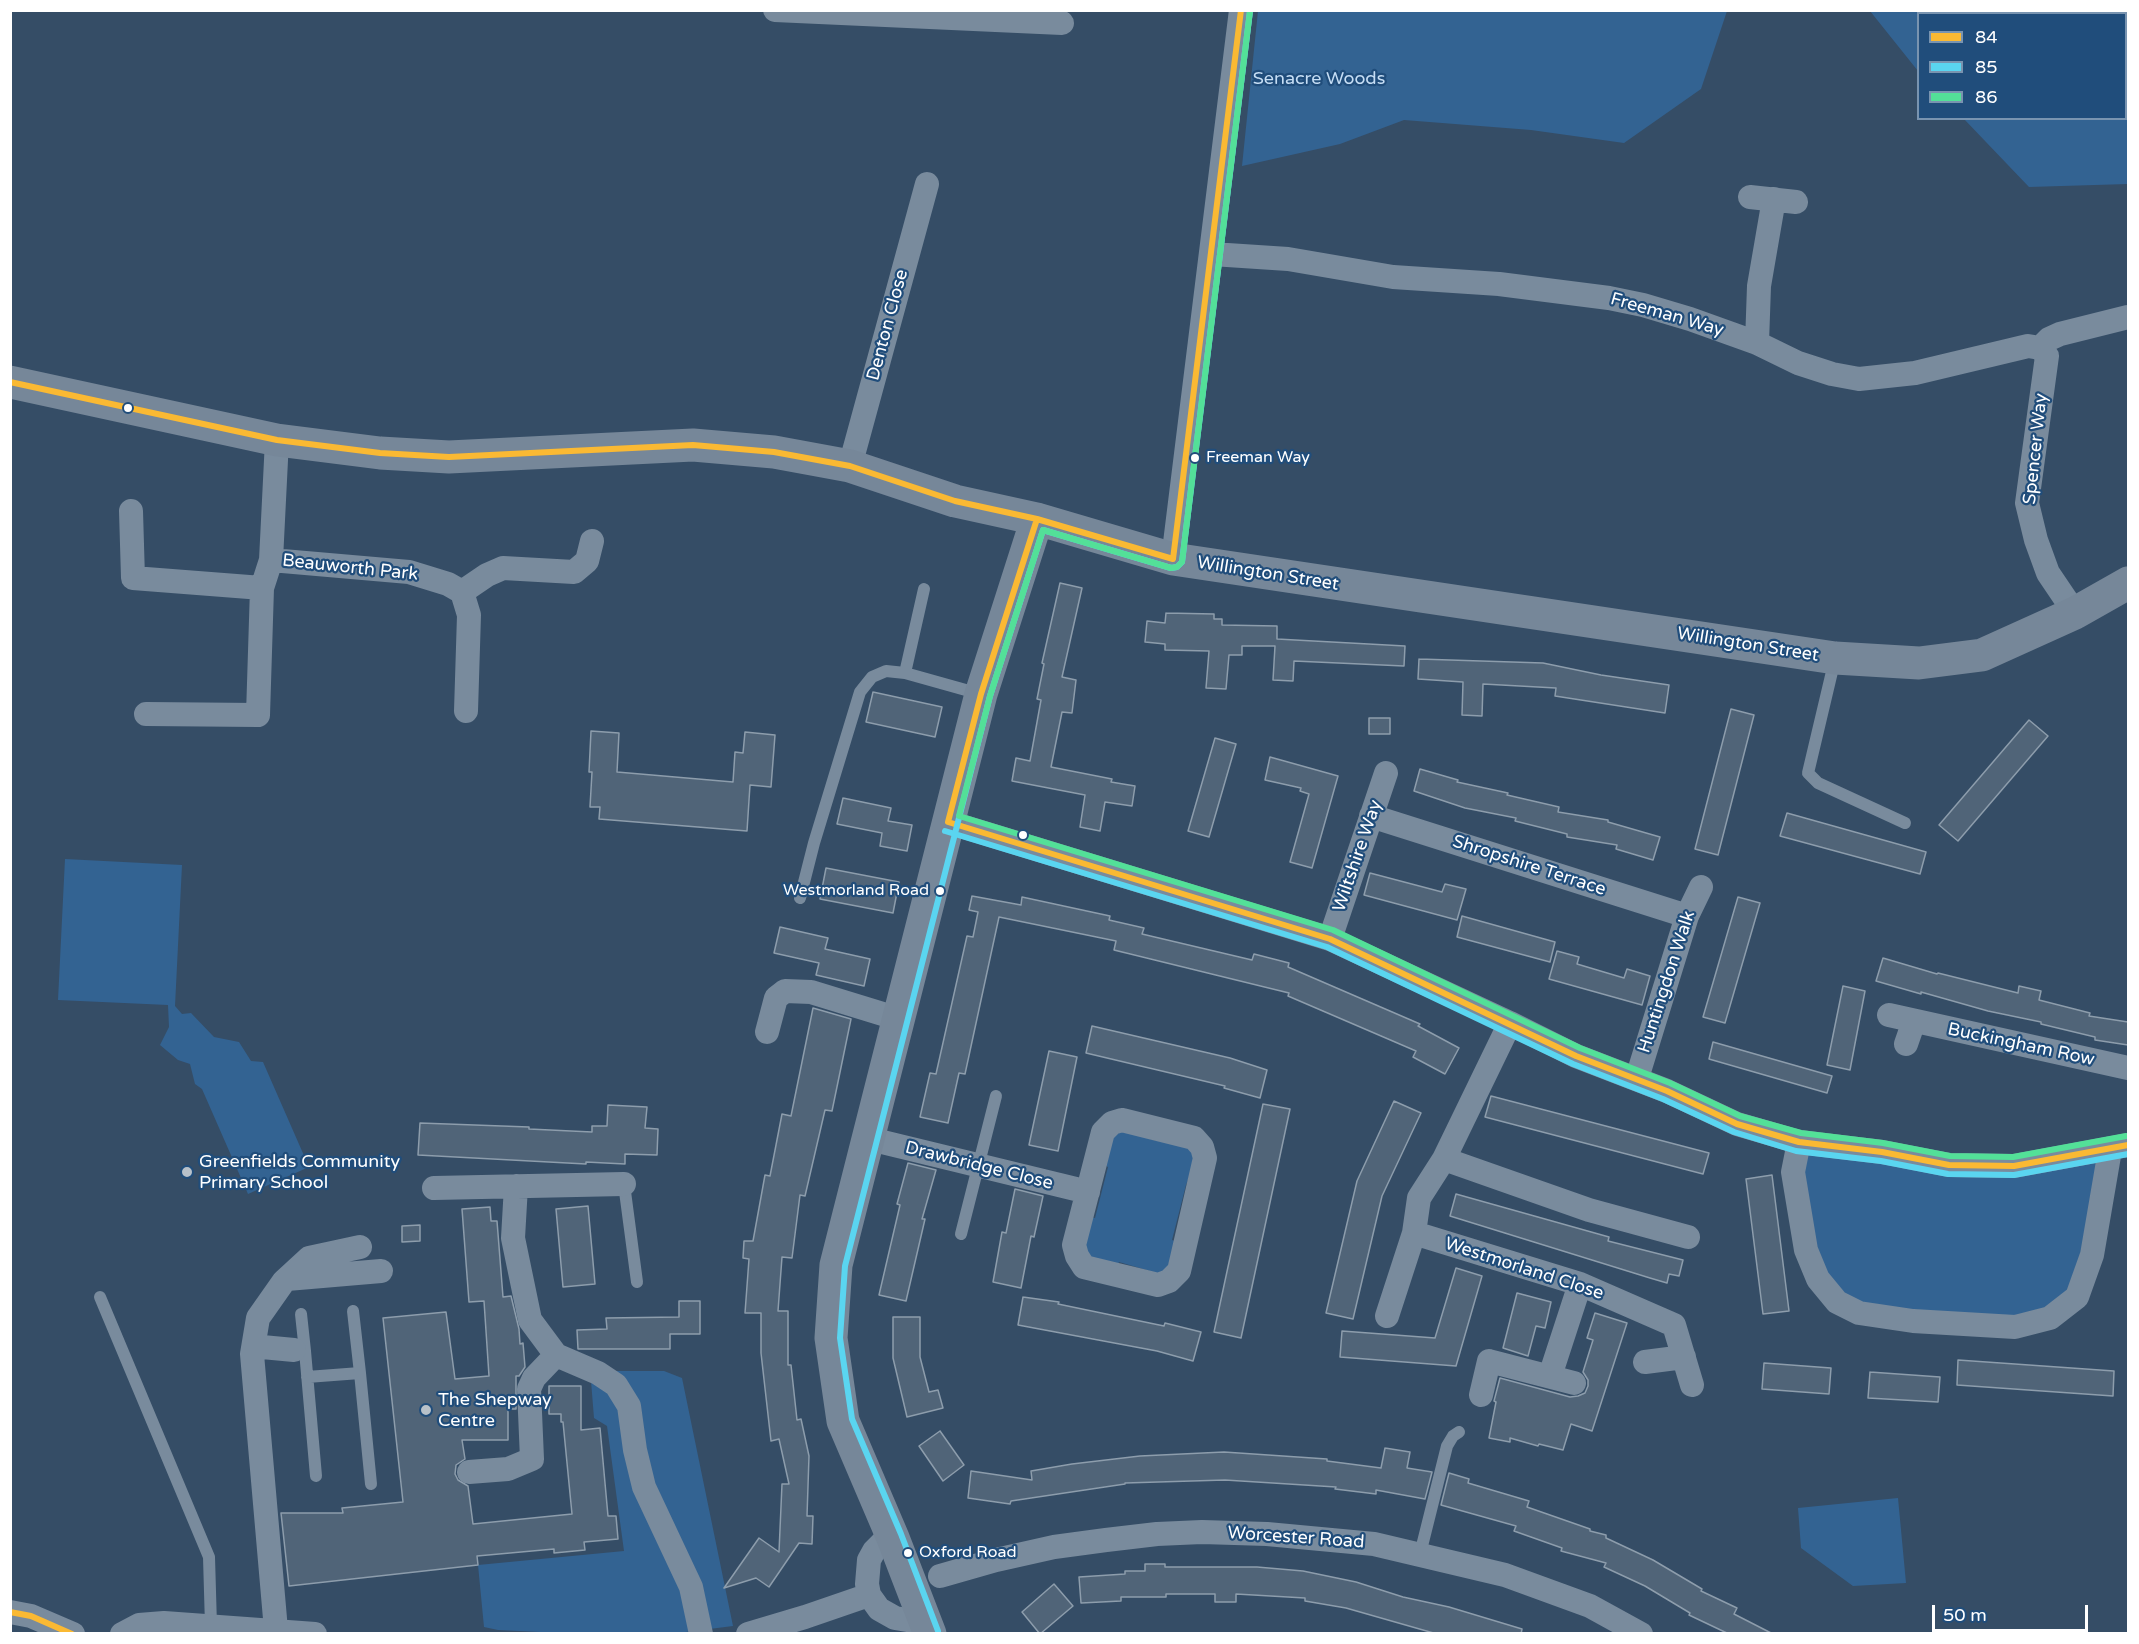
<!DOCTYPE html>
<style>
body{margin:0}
#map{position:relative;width:2139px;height:1644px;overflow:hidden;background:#354d66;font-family:"Varela Round",sans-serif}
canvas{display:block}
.frame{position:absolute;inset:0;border:12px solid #fff;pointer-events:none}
.legend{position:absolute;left:1917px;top:12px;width:210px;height:108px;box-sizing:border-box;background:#204d7b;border:2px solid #7994b0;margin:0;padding:8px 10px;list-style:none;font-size:18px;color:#fff}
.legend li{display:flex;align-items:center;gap:12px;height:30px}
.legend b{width:30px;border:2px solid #7994b0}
.scale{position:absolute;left:1932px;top:1605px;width:156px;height:27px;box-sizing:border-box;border:3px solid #fff;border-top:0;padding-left:8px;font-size:18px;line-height:21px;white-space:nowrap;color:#fff;-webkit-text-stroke:4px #204d7b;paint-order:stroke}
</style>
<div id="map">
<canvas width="2139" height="1644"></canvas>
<div class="frame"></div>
<ul class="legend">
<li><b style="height:8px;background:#fab933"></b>84</li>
<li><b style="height:8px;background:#5ad5f0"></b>85</li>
<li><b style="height:8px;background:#53e098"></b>86</li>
</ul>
<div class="scale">50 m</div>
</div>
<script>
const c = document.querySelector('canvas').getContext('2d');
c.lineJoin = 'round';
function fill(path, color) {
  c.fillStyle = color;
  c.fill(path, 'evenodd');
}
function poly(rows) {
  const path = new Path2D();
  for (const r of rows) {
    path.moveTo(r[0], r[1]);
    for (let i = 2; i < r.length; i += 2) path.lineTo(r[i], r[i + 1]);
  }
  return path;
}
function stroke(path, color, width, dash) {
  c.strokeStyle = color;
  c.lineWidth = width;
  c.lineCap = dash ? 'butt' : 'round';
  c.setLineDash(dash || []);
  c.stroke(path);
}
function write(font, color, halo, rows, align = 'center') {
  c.font = font + ' "Varela Round",sans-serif';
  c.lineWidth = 4.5;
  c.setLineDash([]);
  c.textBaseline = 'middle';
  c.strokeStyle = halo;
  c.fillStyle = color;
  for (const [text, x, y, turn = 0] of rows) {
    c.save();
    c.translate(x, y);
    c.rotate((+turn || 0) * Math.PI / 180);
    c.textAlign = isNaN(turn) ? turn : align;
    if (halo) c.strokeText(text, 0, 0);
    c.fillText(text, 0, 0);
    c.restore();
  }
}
fill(poly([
 [1258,11,1258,10,1727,11,1701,89,1624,143,1531,130,1404,120,1340,144,1242,166],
 [1870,11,2128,11,2128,184,2029,187,1964,119,2126,118,2126,14,1918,14,1918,71],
 [65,859,182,865,175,1006,182,1014,191,1013,214,1037,239,1042,251,1061,263,1062,309,1167,248,1194,202,1089,195,1084,190,1064,178,1060,160,1045,169,1027,168,1005,58,1000],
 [1124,1130,1153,1140,1190,1147,1196,1160,1186,1185,1172,1240,1175,1241,1169,1266,1160,1274,1119,1262,1117,1267,1091,1259,1082,1246,1090,1217,1095,1218,1108,1167,1104,1165,1112,1137],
 [1799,1142,1949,1165,2110,1150,2092,1255,2050,1318,1859,1313,1818,1279],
 [603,1371,664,1371,682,1378,733,1626,670,1634,582,1634,498,1630,484,1627,478,1565,624,1551,607,1426,594,1418,591,1381],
 [1898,1498,1906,1583,1853,1586,1801,1548,1798,1508]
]), '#336392');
const building = poly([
 [1060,583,1082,588,1062,677,1076,680,1072,713,1062,712,1051,767,1112,779,1111,782,1135,786,1132,806,1105,802,1100,831,1080,827,1085,795,1012,781,1016,758,1030,761,1041,700,1037,699,1044,664,1042,663,1060,583],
 [1166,613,1214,614,1214,619,1222,619,1222,625,1277,626,1277,639,1405,646,1404,666,1294,661,1293,681,1273,680,1275,646,1242,646,1242,655,1229,655,1226,689,1206,688,1209,651,1165,650,1165,644,1145,642,1147,621,1165,623,1166,613],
 [1419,659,1543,663,1601,675,1669,685,1665,713,1555,696,1556,688,1483,684,1482,716,1462,715,1463,682,1418,679,1419,659],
 [873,692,942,707,935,737,866,722,873,692],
 [1731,709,1754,715,1718,855,1695,849,1731,709],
 [1369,718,1390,718,1390,734,1369,734,1369,718],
 [2029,720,2048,736,1958,841,1939,825,2029,720],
 [591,731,619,733,617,772,733,782,735,752,743,753,745,732,775,735,771,787,750,785,747,831,599,819,600,807,590,807,592,772,589,772,591,731],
 [1215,738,1236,744,1209,837,1188,831,1215,738],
 [1270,757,1338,776,1312,868,1290,862,1309,794,1300,791,1301,788,1265,780,1270,757],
 [1420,769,1458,780,1457,782,1508,793,1507,795,1559,807,1558,812,1608,820,1608,822,1660,837,1653,860,1616,849,1617,845,1567,837,1567,834,1515,821,1516,818,1465,808,1414,791,1420,769],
 [843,798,891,808,888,821,912,825,907,851,880,846,882,833,837,824,843,798],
 [1787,813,1926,852,1920,874,1780,836,1787,813],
 [826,868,899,882,893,913,820,899,826,868],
 [1370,873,1442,892,1445,884,1466,889,1457,920,1364,895,1370,873],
 [972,896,1021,905,1022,897,1110,916,1109,920,1144,928,1142,934,1252,960,1254,954,1289,963,1288,967,1420,1024,1418,1026,1459,1048,1445,1074,1413,1057,1416,1051,1288,996,1289,993,1114,950,1116,941,999,917,965,1074,959,1073,948,1123,920,1117,930,1073,936,1074,967,936,973,937,978,912,969,910,972,896],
 [1738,897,1760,903,1725,1023,1703,1017,1738,897],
 [1462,916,1555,942,1550,962,1457,937,1462,916],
 [780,927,828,938,825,949,870,959,864,986,816,975,819,963,774,953,780,927],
 [1557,951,1579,957,1577,964,1624,978,1627,969,1650,976,1642,1005,1549,979,1557,951],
 [1883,958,1937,974,1938,973,2018,993,2019,986,2041,991,2039,1000,2090,1013,2089,1016,2128,1022,2128,1045,2095,1040,2095,1037,2041,1024,2041,1022,1988,1011,1921,992,1921,994,1876,981,1883,958],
 [1843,986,1865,991,1850,1070,1827,1065,1843,986],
 [813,1008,851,1019,832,1111,825,1110,805,1196,800,1195,792,1258,782,1257,778,1311,788,1311,788,1365,791,1365,797,1420,801,1419,809,1456,807,1516,813,1516,812,1544,799,1543,769,1587,756,1578,724,1588,759,1538,779,1552,782,1484,789,1484,779,1439,771,1441,761,1353,761,1313,745,1313,749,1259,743,1258,744,1241,753,1241,765,1175,770,1176,782,1114,791,1116,813,1008],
 [1092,1026,1230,1058,1267,1070,1260,1098,1224,1088,1225,1086,1086,1053,1092,1026],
 [1713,1042,1832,1076,1827,1093,1709,1059,1713,1042],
 [1049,1051,1077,1057,1058,1151,1029,1145,1049,1051],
 [1491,1096,1709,1153,1703,1174,1485,1117,1491,1096],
 [1394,1101,1421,1113,1382,1196,1353,1319,1326,1313,1357,1181,1394,1101],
 [1263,1104,1290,1109,1241,1338,1214,1332,1263,1104],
 [608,1105,647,1107,645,1128,658,1129,657,1155,625,1154,625,1164,586,1162,586,1164,418,1155,420,1123,529,1127,529,1129,592,1132,592,1126,607,1126,608,1105],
 [908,1163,936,1170,922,1219,925,1219,906,1301,879,1295,900,1205,897,1204,908,1163],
 [1772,1175,1789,1311,1763,1314,1746,1179,1772,1175],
 [1015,1189,1043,1196,1034,1237,1031,1236,1021,1288,993,1282,1002,1232,1006,1233,1015,1189],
 [1456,1194,1609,1237,1608,1241,1683,1260,1679,1276,1669,1274,1667,1283,1650,1278,1450,1216,1456,1194],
 [588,1206,595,1284,563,1287,556,1209,588,1206],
 [490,1207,491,1221,497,1221,503,1297,511,1296,519,1329,520,1344,523,1343,525,1367,519,1376,516,1376,516,1409,508,1409,508,1440,462,1440,465,1459,456,1465,455,1474,458,1480,468,1486,473,1524,572,1514,563,1422,561,1422,561,1414,549,1414,549,1386,581,1386,581,1430,600,1428,608,1516,616,1516,618,1539,584,1542,585,1550,554,1553,554,1549,477,1556,478,1565,289,1586,281,1513,343,1513,342,1508,403,1502,383,1318,446,1312,455,1379,489,1376,484,1301,469,1302,462,1209,490,1207],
 [420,1225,420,1241,402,1242,402,1226,420,1225],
 [1456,1268,1482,1276,1456,1366,1340,1357,1342,1331,1435,1338,1456,1268],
 [1517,1293,1551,1302,1545,1328,1536,1326,1528,1356,1503,1348,1517,1293],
 [1023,1297,1059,1302,1058,1304,1164,1326,1165,1323,1201,1332,1193,1361,1157,1351,1018,1325,1023,1297],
 [679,1301,700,1301,700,1334,670,1334,670,1349,578,1349,577,1330,607,1329,606,1318,679,1317,679,1301],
 [1595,1313,1627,1323,1592,1431,1571,1424,1563,1450,1539,1444,1538,1446,1510,1438,1510,1442,1489,1438,1496,1402,1494,1401,1500,1378,1570,1397,1578,1396,1585,1393,1588,1386,1588,1380,1583,1372,1593,1340,1587,1338,1595,1313],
 [893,1317,920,1317,920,1357,929,1392,938,1390,943,1408,907,1417,893,1358,893,1317],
 [1958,1360,2114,1371,2113,1396,1957,1385,1958,1360],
 [1764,1363,1831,1368,1829,1394,1762,1389,1764,1363],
 [1870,1372,1940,1377,1938,1402,1868,1398,1870,1372],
 [940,1431,964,1465,943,1481,919,1446,940,1431],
 [1385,1448,1410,1452,1407,1468,1432,1472,1425,1499,1376,1490,1376,1494,1335,1489,1336,1487,1225,1480,1125,1483,1125,1484,1011,1501,1010,1504,968,1498,971,1471,1032,1480,1031,1471,1072,1464,1140,1456,1224,1452,1327,1459,1327,1461,1381,1468,1385,1448],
 [1449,1473,1469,1479,1468,1483,1529,1501,1527,1507,1590,1529,1590,1531,1606,1535,1606,1538,1653,1560,1702,1589,1701,1591,1737,1608,1734,1614,1773,1634,1729,1634,1689,1615,1690,1613,1645,1586,1604,1567,1606,1563,1561,1551,1562,1548,1514,1531,1516,1526,1441,1505,1449,1473],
 [1145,1564,1165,1564,1165,1567,1257,1567,1303,1571,1356,1582,1403,1597,1449,1607,1522,1629,1521,1634,1437,1634,1346,1608,1305,1601,1305,1598,1236,1594,1236,1602,1215,1602,1215,1594,1166,1594,1166,1597,1121,1597,1121,1601,1081,1603,1079,1577,1125,1574,1125,1571,1145,1571,1145,1564],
 [1054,1584,1073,1606,1040,1634,1022,1612,1054,1584]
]);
fill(building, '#506478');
stroke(building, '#8d9dac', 1.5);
stroke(poly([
 [1835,659,1808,773,1818,783,1905,823],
 [905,673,924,589],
 [800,898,814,843,860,692,872,677,886,671,905,673,980,694],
 [624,1184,637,1282],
 [961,1234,996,1096],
 [100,1297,209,1557,211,1626],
 [301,1314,305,1351],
 [294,1350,305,1351,316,1476],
 [360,1373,371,1484],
 [307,1377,360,1373,353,1311],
 [1420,1554,1447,1446,1453,1436,1459,1432]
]), '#798b9d', 12);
stroke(poly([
 [775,10,1062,23],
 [1750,197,1796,202],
 [1212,254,1288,259,1393,277,1499,284,1609,298,1643,305,1690,319,1757,343,1798,363,1832,374,1859,379,1915,373,2028,346,2040,348],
 [1757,343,1759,286,1774,199],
 [2040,348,2047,356,2027,503,2036,540,2048,573,2075,613],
 [2040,348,2049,339,2060,334,2128,317],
 [850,466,927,184],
 [131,511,133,578,262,588],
 [1173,559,1241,10],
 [271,560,409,572,448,584,462,592,487,575,503,568,574,572,587,561,592,541],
 [462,592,469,615,466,711],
 [146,714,258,715,262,588,271,560,277,440],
 [1371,816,1687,916],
 [948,822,1330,939,1510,1023,1576,1056,1667,1091,1737,1124,1799,1142,1882,1152,1949,1165,2014,1166,2128,1145],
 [1330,939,1386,773],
 [1889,1015,2128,1068],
 [767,1032,776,998,785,991,811,992,899,1019],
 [1906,1044,1914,1021],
 [1637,1078,1687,916,1701,887],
 [1122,1120,1194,1138,1202,1147,1205,1158,1179,1271,1169,1281,1158,1285,1084,1267,1077,1256,1074,1245,1103,1132,1112,1123,1122,1120],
 [870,1139,1088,1192],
 [1799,1142,1793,1172,1806,1250,1818,1279,1837,1302,1859,1313,1913,1321,2015,1327,2050,1318,2077,1297,2092,1255,2110,1150],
 [1444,1159,1589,1210,1688,1237],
 [516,1186,513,1238,530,1320,556,1355,598,1373,616,1385,629,1406,635,1450,644,1487,691,1587,701,1634],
 [434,1188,624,1184],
 [1414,1233,1580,1284,1674,1325,1692,1385],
 [287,1279,381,1271],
 [1387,1316,1414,1233,1419,1198,1444,1159,1510,1023],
 [252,1354,258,1318,284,1281,309,1258,360,1247],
 [1645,1362,1684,1357],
 [1550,1376,1580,1284],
 [1481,1395,1489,1361,1574,1383],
 [469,1472,508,1469,532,1459,529,1389,534,1378,556,1355],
 [893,1538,883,1542,874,1551,869,1560,867,1584,869,1595,879,1609,895,1618,913,1621,924,1617],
 [940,1576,996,1560,1054,1547,1106,1540,1157,1534,1202,1532,1267,1534,1374,1544,1505,1575,1590,1606,1641,1634],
 [10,1612,31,1616,73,1634],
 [276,1630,252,1354,262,1347,294,1350],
 [122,1634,139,1625,164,1623,315,1634],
 [748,1634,805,1617,869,1595]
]), '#798b9d', 24);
stroke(poly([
 [10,382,277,440,380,453,449,457,693,445,774,452,850,466,955,501,1037,519,1173,559,1835,658,1919,663,1982,655,2075,613,2128,583],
 [930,1634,893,1538,843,1421,831,1338,836,1265,981,694,1037,519]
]), '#768799', 33);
stroke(poly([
 [10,382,277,440,380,453,449,457,693,445,774,452,850,466,955,501,1037,519,1173,559,1241,10],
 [1037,519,981,694,948,822,1330,939,1576,1056,1667,1091,1737,1124,1799,1142,1882,1152,1949,1165,2014,1166,2128,1145],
 [10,1612,31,1616,72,1634]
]), '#fab933', 6);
stroke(poly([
 [945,831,1327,947,1573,1064,1663,1099,1734,1132,1796,1151,1881,1161,1948,1174,2014,1175,2128,1154],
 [938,1631,901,1534,852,1419,840,1338,845,1266,990,696,1043,530,1171,568,1177,567,1182,562,1250,11]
]), '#5ad5f0', 6);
stroke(poly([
 [1250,11,1182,562,1177,567,1171,568,1043,530,990,696,959,816,1333,930,1580,1048,1670,1083,1740,1116,1801,1133,1883,1143,1950,1156,2013,1157,2126,1136]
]), '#53e098', 6);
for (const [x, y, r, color] of [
 [128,408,5,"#fff"],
 [1195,458,5,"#fff"],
 [1023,835,5,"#fff"],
 [940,891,5,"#fff"],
 [187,1172,6,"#b8c1c9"],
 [426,1410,6,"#b8c1c9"],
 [908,1553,5,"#fff"]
]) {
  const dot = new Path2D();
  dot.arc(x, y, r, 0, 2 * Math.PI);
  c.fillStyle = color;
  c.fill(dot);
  stroke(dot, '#204d7b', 2);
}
write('16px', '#fff', '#204d7b', [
 ["Freeman Way",1206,458],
 ["Westmorland Road",929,891,"right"],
 ["Oxford Road",919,1553]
], 'left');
write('18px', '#c6def5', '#204d7b', [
 ["Senacre Woods",1319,79]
]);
write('18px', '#fff', '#204d7b', [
 ["Freeman Way",1667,315,16],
 ["Denton Close",888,325,-75],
 ["Spencer Way",2036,449,-84],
 ["Beauworth Park",350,568,6],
 ["Willington Street",1268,574,9],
 ["Willington Street",1748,645,9],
 ["Wiltshire Way",1358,856,-71],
 ["Shropshire Terrace",1529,866,18],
 ["Huntingdon Walk",1667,982,-72],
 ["Buckingham Row",2021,1045,12],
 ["Drawbridge Close",979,1166,14],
 ["Westmorland Close",1524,1269,18],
 ["Worcester Road",1296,1538,4]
]);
write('18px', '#fff', '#204d7b', [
 ["Greenfields Community",199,1162],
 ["Primary School",199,1183],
 ["The Shepway",438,1400],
 ["Centre",438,1421]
], 'left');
</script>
